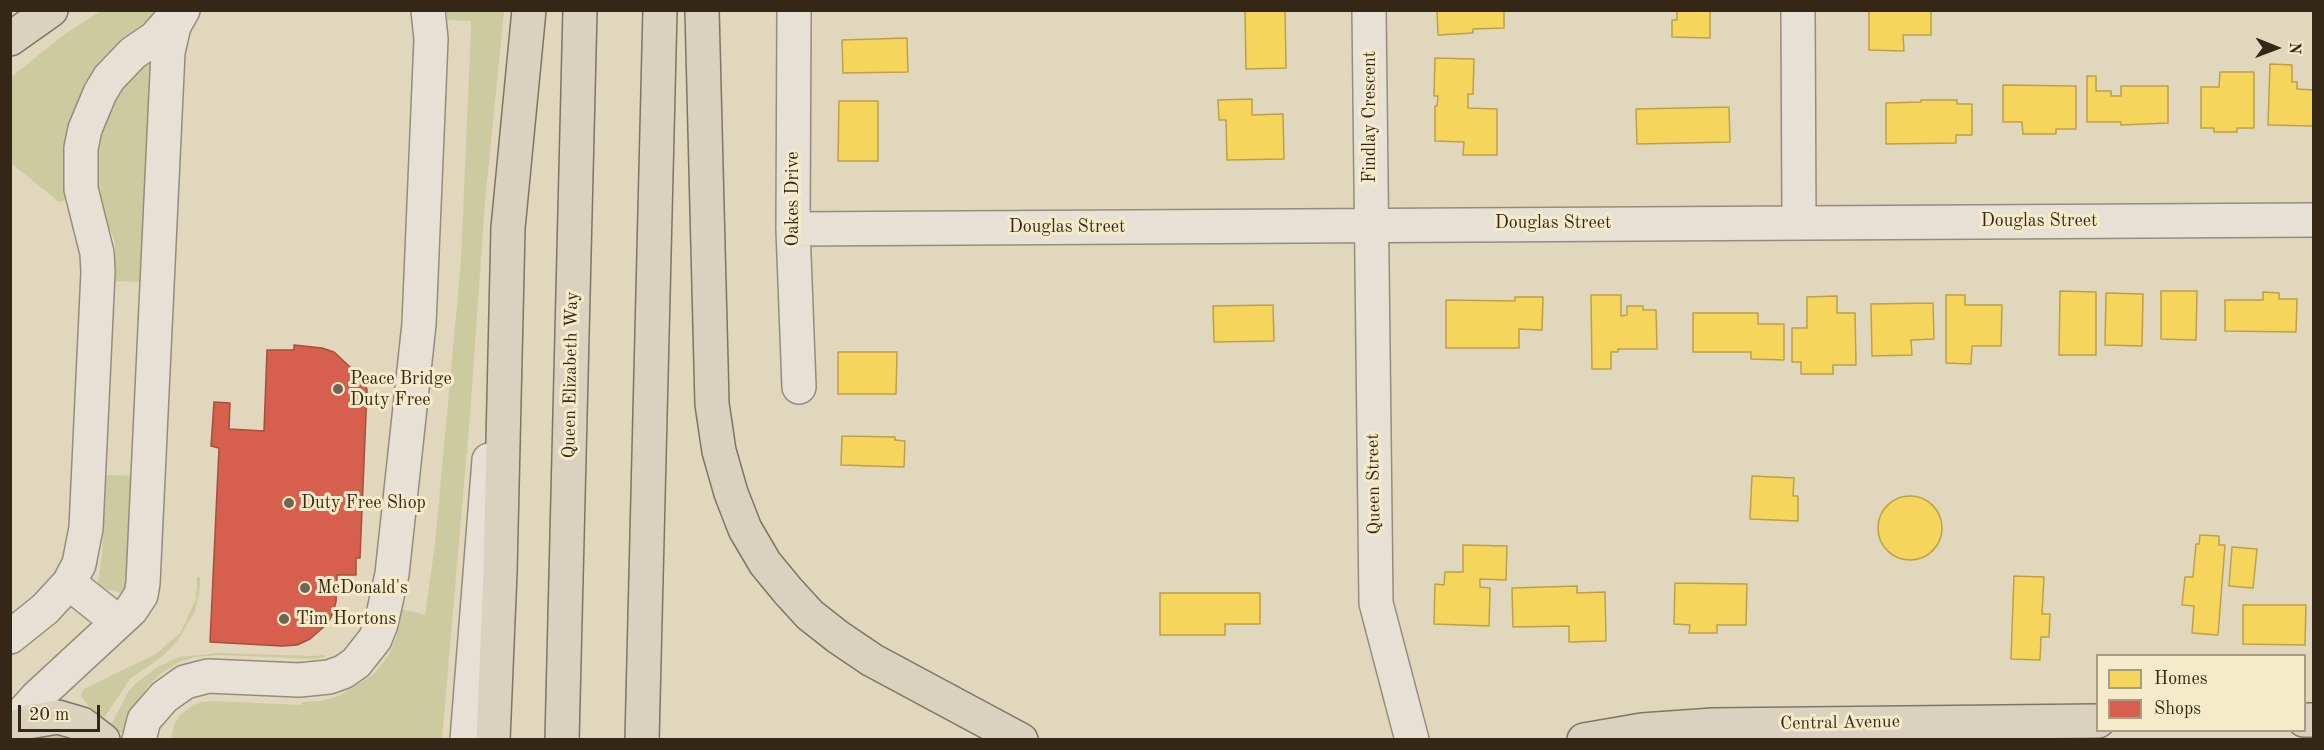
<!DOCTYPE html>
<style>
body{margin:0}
#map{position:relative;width:2324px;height:750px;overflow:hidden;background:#e0d7bc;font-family:"Old Standard TT",serif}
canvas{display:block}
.frame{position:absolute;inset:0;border:12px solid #342716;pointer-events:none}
.legend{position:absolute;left:2096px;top:654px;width:210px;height:78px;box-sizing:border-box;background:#f5eaca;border:2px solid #a89c82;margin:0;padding:8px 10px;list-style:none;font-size:18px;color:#342716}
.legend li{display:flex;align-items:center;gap:12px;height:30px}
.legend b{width:30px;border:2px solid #a89c82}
.north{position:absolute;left:2246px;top:18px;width:60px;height:60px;-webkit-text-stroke:4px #f5eaca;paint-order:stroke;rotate:91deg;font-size:16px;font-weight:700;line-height:24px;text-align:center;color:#342716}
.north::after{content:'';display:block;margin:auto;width:21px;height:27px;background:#342716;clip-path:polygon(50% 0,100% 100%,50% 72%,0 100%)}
.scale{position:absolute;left:18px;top:705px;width:82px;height:27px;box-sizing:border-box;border:3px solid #342716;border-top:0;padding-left:8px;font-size:18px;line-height:21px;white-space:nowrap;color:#342716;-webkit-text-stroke:4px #f5eaca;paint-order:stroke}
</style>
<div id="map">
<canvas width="2324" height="750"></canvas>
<div class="frame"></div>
<ul class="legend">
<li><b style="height:16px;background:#f6d55c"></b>Homes</li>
<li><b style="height:16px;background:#d6604d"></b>Shops</li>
</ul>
<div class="north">N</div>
<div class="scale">20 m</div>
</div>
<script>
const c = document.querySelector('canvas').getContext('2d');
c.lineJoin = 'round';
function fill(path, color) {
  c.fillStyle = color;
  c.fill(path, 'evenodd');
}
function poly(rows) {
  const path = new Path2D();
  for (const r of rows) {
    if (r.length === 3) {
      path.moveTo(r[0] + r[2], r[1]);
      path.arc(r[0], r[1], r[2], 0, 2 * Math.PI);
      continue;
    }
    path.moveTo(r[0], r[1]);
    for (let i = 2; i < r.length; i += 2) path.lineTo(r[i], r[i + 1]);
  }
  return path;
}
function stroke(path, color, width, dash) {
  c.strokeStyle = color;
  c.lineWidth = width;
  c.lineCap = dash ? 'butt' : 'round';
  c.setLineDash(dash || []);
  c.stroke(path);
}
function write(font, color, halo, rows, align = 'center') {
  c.font = font + ' "Old Standard TT",serif';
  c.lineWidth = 6;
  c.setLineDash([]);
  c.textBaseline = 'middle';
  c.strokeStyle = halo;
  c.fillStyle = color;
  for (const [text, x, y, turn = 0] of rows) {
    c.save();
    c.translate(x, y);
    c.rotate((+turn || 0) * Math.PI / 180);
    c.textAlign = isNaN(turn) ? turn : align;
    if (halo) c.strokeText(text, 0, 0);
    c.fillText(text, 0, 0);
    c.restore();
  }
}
fill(poly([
 [101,11,157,11,67,200,59,202,11,163,10,78,65,34],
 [447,11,504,11,485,202,470,415,442,739,171,739,174,726,179,716,193,705,201,702,213,701,302,705,302,702,321,701,339,696,374,674,388,656,396,638,402,609,425,615,435,544,461,261,471,29,471,21,447,20],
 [151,60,142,282,113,281,115,248,114,238,91,190,89,164,116,86],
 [106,475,134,476,127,586,124,592,121,593,102,588,98,583,102,555],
 [197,577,200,577,200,588,195,611,178,640,164,655,130,679,104,718,89,707,81,696,84,689,156,654,181,632,196,599],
 [221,653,313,656,324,655,325,657,314,659,221,655,195,657,177,663,159,675,148,686,140,698,130,732,118,733,111,725,128,692,135,684,156,668,179,657],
 [50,733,65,736,74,739,23,740]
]), '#cccb9f');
const homes = poly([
 [1245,10,1285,10,1286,68,1246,69,1245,10],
 [1437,10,1504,10,1504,28,1473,29,1473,33,1438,35,1437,10],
 [1677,10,1710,10,1710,38,1672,37,1672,20,1677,20,1677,10],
 [1869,10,1931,10,1931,35,1903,35,1904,51,1869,50,1869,10],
 [907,38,908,72,843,73,842,40,907,38],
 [1435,58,1474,59,1473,94,1468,94,1468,108,1497,109,1497,155,1463,155,1464,142,1435,141,1435,106,1437,106,1438,96,1434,96,1435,58],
 [2270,64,2292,65,2292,82,2297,82,2297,89,2314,90,2314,126,2268,125,2270,64],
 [2220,72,2254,72,2254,128,2237,128,2237,132,2214,132,2214,128,2201,128,2201,87,2219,87,2220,72],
 [2087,76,2096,76,2096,91,2111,91,2111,96,2121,96,2121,86,2168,86,2168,123,2121,125,2121,122,2087,122,2087,76],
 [2003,85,2076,86,2076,129,2056,129,2056,134,2023,134,2022,122,2003,122,2003,85],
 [1252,99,1252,115,1283,114,1284,159,1227,160,1226,120,1219,120,1218,100,1252,99],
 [1921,100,1957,100,1957,104,1972,104,1972,135,1956,135,1956,143,1886,144,1886,103,1921,102,1921,100],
 [839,101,878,101,878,161,838,161,839,101],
 [1729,107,1730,142,1637,144,1636,109,1729,107],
 [2060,291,2096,292,2096,355,2059,355,2060,291],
 [2161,291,2197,291,2196,340,2161,339,2161,291],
 [2263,292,2279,293,2279,299,2297,299,2296,332,2225,331,2225,300,2263,300,2263,292],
 [2106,293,2143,294,2142,346,2105,345,2106,293],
 [1591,295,1621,295,1621,316,1627,315,1627,306,1643,306,1643,310,1656,310,1657,349,1618,349,1618,352,1611,352,1611,369,1592,369,1591,295],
 [1946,295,1965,295,1965,305,2002,305,2001,346,1972,346,1971,364,1946,363,1946,295],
 [1837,296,1837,313,1855,313,1856,365,1833,365,1833,374,1801,374,1801,362,1792,362,1792,328,1807,328,1807,297,1837,296],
 [1515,297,1543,297,1542,330,1519,329,1519,348,1446,348,1446,300,1515,301,1515,297],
 [1933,303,1934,339,1911,340,1912,355,1872,356,1871,304,1933,303],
 [1273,305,1274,341,1214,342,1213,306,1273,305],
 [1693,313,1758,313,1758,324,1784,324,1784,360,1751,359,1751,352,1693,352,1693,313],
 [838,352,897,352,896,394,838,394,838,352],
 [842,436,895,437,895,440,905,441,904,467,841,465,842,436],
 [1752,476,1794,478,1793,496,1798,496,1798,521,1750,519,1752,476],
 [1910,528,32],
 [2200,535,2219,536,2219,545,2225,545,2218,635,2192,633,2194,606,2182,605,2185,577,2193,577,2196,544,2199,544,2200,535],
 [1463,545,1507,546,1506,580,1480,579,1480,587,1490,588,1489,626,1434,624,1435,584,1444,585,1445,572,1463,572,1463,545],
 [2232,547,2257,549,2253,588,2229,586,2232,547],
 [2014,576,2044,577,2042,614,2050,614,2049,637,2041,637,2040,660,2011,659,2014,576],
 [1675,583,1747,584,1746,625,1717,625,1717,633,1689,633,1690,625,1674,624,1675,583],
 [1577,586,1577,593,1605,592,1606,641,1569,642,1569,626,1513,627,1512,588,1577,586],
 [1160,593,1260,593,1260,624,1225,624,1225,635,1160,635,1160,593],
 [2243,605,2306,605,2305,645,2243,644,2243,605]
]);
fill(homes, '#f6d55c');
stroke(homes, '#bca147', 1.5);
const shops = poly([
 [294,345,322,348,334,352,364,380,367,390,360,558,356,558,356,575,337,575,336,602,332,615,327,624,310,639,297,645,282,646,210,642,219,448,211,446,214,402,230,403,229,429,264,431,267,350,294,350,294,345]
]);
fill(shops, '#d6604d');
stroke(shops, '#a54f3c', 1.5);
const minor = poly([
 [794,10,793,229,799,387],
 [1369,10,1376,603,1412,740],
 [1798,10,1799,222],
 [793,229,2314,220],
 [69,583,118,622],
 [10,637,45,609,69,583,79,564,86,528,98,272,97,253,81,189,81,148,85,129,100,93,109,78,133,53,155,38,177,13],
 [10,727,37,697,131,610,141,595,143,583,168,52,174,26,183,10],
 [139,740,144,720,164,697,185,682,208,676,299,680,329,677,343,672,356,663,375,639,381,624,392,574,419,324,431,39,428,10],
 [467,740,489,460]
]);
const major = poly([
 [2304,720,2314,720],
 [1584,740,1642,730,1713,725,2098,721]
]);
const highway = poly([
 [702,10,712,404,719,451,731,493,745,529,765,563,788,591,810,615,838,637,872,660,1021,740],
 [10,39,51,10],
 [10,730,28,722,58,717,82,724,103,740],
 [493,740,500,572,508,228,529,10],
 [562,740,580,10],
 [642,740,660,10]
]);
stroke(minor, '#948d7d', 36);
stroke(major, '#7c7666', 36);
stroke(highway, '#7c7666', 36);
stroke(minor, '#e6e1d4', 33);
stroke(major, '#dad2bf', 33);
stroke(highway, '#dad2bf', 33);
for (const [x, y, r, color] of [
 [338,389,6,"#706550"],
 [289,503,6,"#706550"],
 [305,588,6,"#706550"],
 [284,619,6,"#706550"]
]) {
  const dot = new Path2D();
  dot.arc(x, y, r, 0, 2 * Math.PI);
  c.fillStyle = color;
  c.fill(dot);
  stroke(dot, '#f5eaca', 2);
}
write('18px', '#342716', '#f5eaca', [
 ["Findlay Crescent",1370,117,-90],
 ["Oakes Drive",793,199,-90],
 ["Douglas Street",2039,221],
 ["Douglas Street",1553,223],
 ["Douglas Street",1067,227],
 ["Queen Elizabeth Way",571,375,-89],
 ["Queen Street",1374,484,-91],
 ["Central Avenue",1840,723,-1]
]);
write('18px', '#342716', '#f5eaca', [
 ["Peace Bridge",350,379],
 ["Duty Free",350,400],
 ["Duty Free Shop",301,503],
 ["McDonald's",317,588],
 ["Tim Hortons",296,619]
], 'left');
</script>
